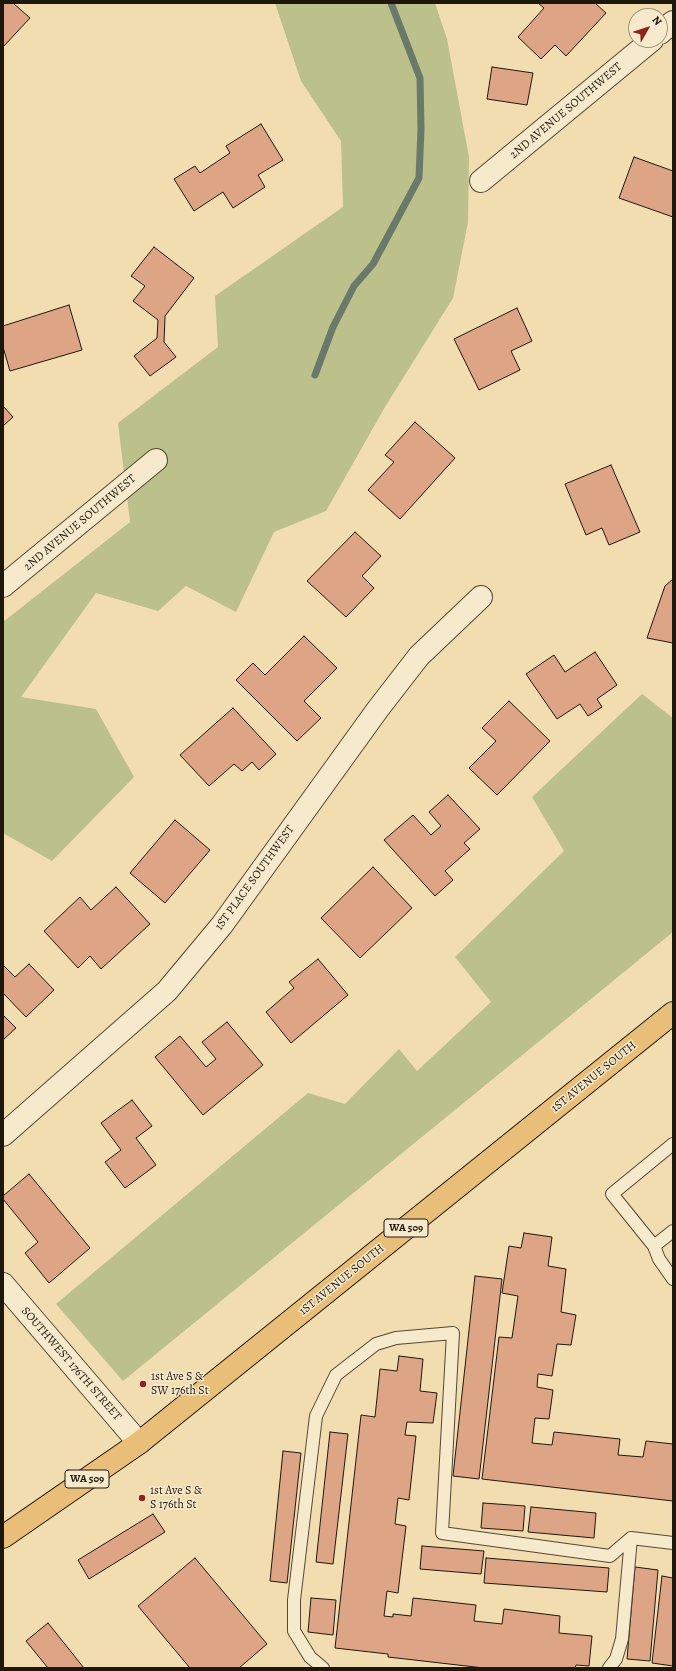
<!DOCTYPE html>
<style>
body{margin:0}
#map{position:relative;width:676px;height:1671px;overflow:hidden;background:#f2ddb0;font-family:Alegreya,serif}
canvas{display:block}
.frame{position:absolute;inset:0;border:4px solid #1e170d;pointer-events:none}
.north{position:absolute;left:628px;top:8px;width:40px;height:40px;box-sizing:border-box;background:#f7e9cc;border:1px solid #a09580;border-radius:50%;rotate:51deg;font-size:11px;font-weight:700;line-height:16px;text-align:center;color:#1e170d}
.north::after{content:'';display:block;margin:auto;width:14px;height:18px;background:#8f2418;clip-path:polygon(50% 0,100% 100%,50% 72%,0 100%)}
</style>
<div id="map">
<canvas width="676" height="1671"></canvas>
<div class="frame"></div>
<div class="north">N</div>
</div>
<script>
const c = document.querySelector('canvas').getContext('2d');
c.lineJoin = 'round';
function fill(path, color) {
  c.fillStyle = color;
  c.fill(path, 'evenodd');
}
function poly(rows) {
  const path = new Path2D();
  for (const r of rows) {
    path.moveTo(r[0], r[1]);
    for (let i = 2; i < r.length; i += 2) path.lineTo(r[i], r[i + 1]);
  }
  return path;
}
function stroke(path, color, width, dash) {
  c.strokeStyle = color;
  c.lineWidth = width;
  c.lineCap = dash ? 'butt' : 'round';
  c.setLineDash(dash || []);
  c.stroke(path);
}
function write(font, color, halo, rows, align = 'center') {
  c.font = font + ' Alegreya,serif';
  c.lineWidth = 3;
  c.setLineDash([]);
  c.textBaseline = 'middle';
  c.strokeStyle = halo;
  c.fillStyle = color;
  for (const [text, x, y, turn = 0] of rows) {
    c.save();
    c.translate(x, y);
    c.rotate((+turn || 0) * Math.PI / 180);
    c.textAlign = isNaN(turn) ? turn : align;
    if (halo) c.strokeText(text, 0, 0);
    c.fillText(text, 0, 0);
    c.restore();
  }
}
fill(poly([
 [275,3,435,3,447,39,469,157,468,222,453,298,385,407,326,511,274,532,236,612,186,586,158,611,96,593,21,697,96,709,134,777,52,861,3,833,3,622,130,522,118,423,218,347,215,296,343,207,341,141,301,81],
 [642,694,673,718,673,932,123,1381,56,1304,308,1093,345,1104,399,1049,417,1071,491,1002,455,957,564,851,532,797]
]), '#bcc08a');
stroke(poly([
 [315,375,333,327,354,286,373,264,419,178,421,129,420,78,391,3]
]), '#6a7a6a', 7);
const building = poly([
 [3,3,13,3,30,18,3,47,3,3],
 [538,3,595,3,606,13,566,56,555,45,541,59,518,37,544,8,538,3],
 [492,67,533,73,527,105,487,99,492,67],
 [261,124,283,160,258,175,265,187,233,208,223,192,194,211,174,179,195,166,200,173,230,153,226,146,261,124],
 [634,157,673,171,673,217,619,198,634,157],
 [154,247,194,278,165,316,164,342,176,357,150,376,134,356,157,338,158,320,133,301,145,286,131,276,154,247],
 [69,305,82,350,10,371,3,347,3,326,69,305],
 [517,308,532,341,511,351,520,370,479,390,454,339,517,308],
 [3,406,13,417,3,426,3,406],
 [415,422,455,458,400,519,368,490,394,462,385,455,415,422],
 [611,465,640,532,609,545,602,528,586,535,565,484,611,465],
 [355,532,381,556,362,576,374,588,346,617,307,581,355,532],
 [673,579,673,643,647,638,665,586,673,579],
 [304,636,337,668,304,701,321,718,297,741,236,680,253,663,265,675,304,636],
 [595,652,617,685,597,699,602,707,588,716,580,704,557,719,526,674,554,655,565,672,595,652],
 [509,701,550,741,497,795,469,768,496,741,482,728,509,701],
 [233,708,276,754,259,770,252,762,242,771,234,764,209,786,180,755,233,708],
 [448,795,480,829,464,843,470,849,445,871,453,880,435,896,384,840,413,815,431,835,441,826,429,812,448,795],
 [175,820,210,850,165,903,130,873,175,820],
 [373,867,412,908,360,958,321,918,373,867],
 [116,887,150,924,101,969,90,956,78,968,44,931,80,897,91,910,116,887],
 [318,959,348,995,291,1043,266,1012,294,988,289,982,318,959],
 [29,964,54,990,26,1017,3,993,3,965,15,977,29,964],
 [3,1015,16,1028,3,1040,3,1015],
 [227,1022,263,1065,203,1115,155,1057,180,1036,206,1067,216,1059,202,1042,227,1022],
 [132,1100,152,1126,136,1138,156,1165,125,1188,105,1162,121,1150,101,1123,132,1100],
 [29,1174,90,1248,49,1283,25,1253,38,1242,3,1199,3,1196,29,1174],
 [524,1233,552,1237,548,1266,566,1269,561,1312,576,1315,571,1345,557,1344,552,1376,538,1374,537,1387,553,1390,549,1419,535,1418,532,1443,552,1445,554,1432,620,1439,618,1455,643,1457,646,1441,673,1444,673,1501,482,1479,499,1337,512,1338,518,1296,502,1293,509,1246,521,1248,524,1233],
 [475,1276,502,1279,479,1479,453,1476,475,1276],
 [399,1356,423,1359,420,1391,437,1393,433,1423,407,1422,405,1435,416,1436,409,1500,398,1498,395,1524,406,1526,398,1593,387,1591,384,1616,393,1617,393,1614,411,1616,413,1598,476,1605,474,1621,502,1624,504,1609,560,1616,559,1633,592,1636,589,1666,576,1665,575,1668,484,1668,388,1657,388,1654,335,1648,361,1415,375,1417,380,1369,397,1371,399,1356],
 [330,1432,348,1434,333,1564,316,1562,330,1432],
 [283,1451,301,1453,287,1583,270,1581,283,1451],
 [483,1503,525,1506,523,1531,481,1528,483,1503],
 [531,1507,596,1513,594,1538,528,1532,531,1507],
 [153,1514,165,1532,89,1579,78,1560,153,1514],
 [422,1546,484,1551,481,1574,420,1569,422,1546],
 [195,1558,267,1644,239,1668,190,1668,138,1606,195,1558],
 [486,1558,609,1568,607,1592,484,1583,486,1558],
 [635,1567,658,1570,650,1661,627,1659,635,1567],
 [662,1576,673,1578,673,1666,652,1663,662,1576],
 [311,1598,336,1600,333,1635,308,1632,311,1598],
 [48,1623,84,1668,48,1668,26,1641,48,1623]
]);
fill(building, '#dda586');
stroke(building, '#1e170d', 1);
const service = poly([
 [673,1144,612,1194,654,1246,659,1259,673,1279],
 [654,1246,673,1231],
 [323,1668,310,1657,294,1631,294,1600,316,1416,336,1375,376,1344,396,1338,453,1333,442,1533,610,1556,631,1538,673,1543],
 [609,1668,616,1659,622,1639,631,1538]
]);
const minor = poly([
 [660,33,673,22],
 [481,181,652,40],
 [3,586,156,460],
 [3,1135,167,991,222,925,378,709,419,656,481,597],
 [3,1284,139,1443]
]);
const primary = poly([
 [3,1537,139,1443,673,1013]
]);
stroke(service, '#534836', 14);
stroke(minor, '#534836', 24);
stroke(primary, '#1e170d', 24);
stroke(service, '#f7e9cc', 12);
stroke(minor, '#f7e9cc', 22);
stroke(primary, '#e9be78', 22);
for (const [x, y, r, color] of [
 [143,1384,4,"#8f2418"],
 [142,1498,4,"#8f2418"]
]) {
  const dot = new Path2D();
  dot.arc(x, y, r, 0, 2 * Math.PI);
  c.fillStyle = color;
  c.fill(dot);
  stroke(dot, '#f7e9cc', 1.5);
}
for (const [x, y, w] of [
 [406,1228,44],
 [87,1479,44]
]) {
  const box = new Path2D();
  box.roundRect(x - w / 2, y - 9, w, 18, 3);
  c.fillStyle = '#f7e9cc';
  c.fill(box);
  stroke(box, '#1e170d', 1);
}
write('bold 11px', '#1e170d', null, [
 ["WA 509",406,1228],
 ["WA 509",87,1479]
]);
write('12px', '#1e170d', '#f7e9cc', [
 ["2ND AVENUE SOUTHWEST",566,111,-40],
 ["2ND AVENUE SOUTHWEST",80,523,-40],
 ["1ST PLACE SOUTHWEST",255,878,-54],
 ["1ST AVENUE SOUTH",594,1077,-39],
 ["1ST AVENUE SOUTH",342,1280,-39],
 ["SOUTHWEST 176TH STREET",71,1364,49]
]);
write('12px', '#1e170d', '#f7e9cc', [
 ["1st Ave S &",151,1377],
 ["SW 176th St",151,1391],
 ["1st Ave S &",150,1491],
 ["S 176th St",150,1505]
], 'left');
</script>
